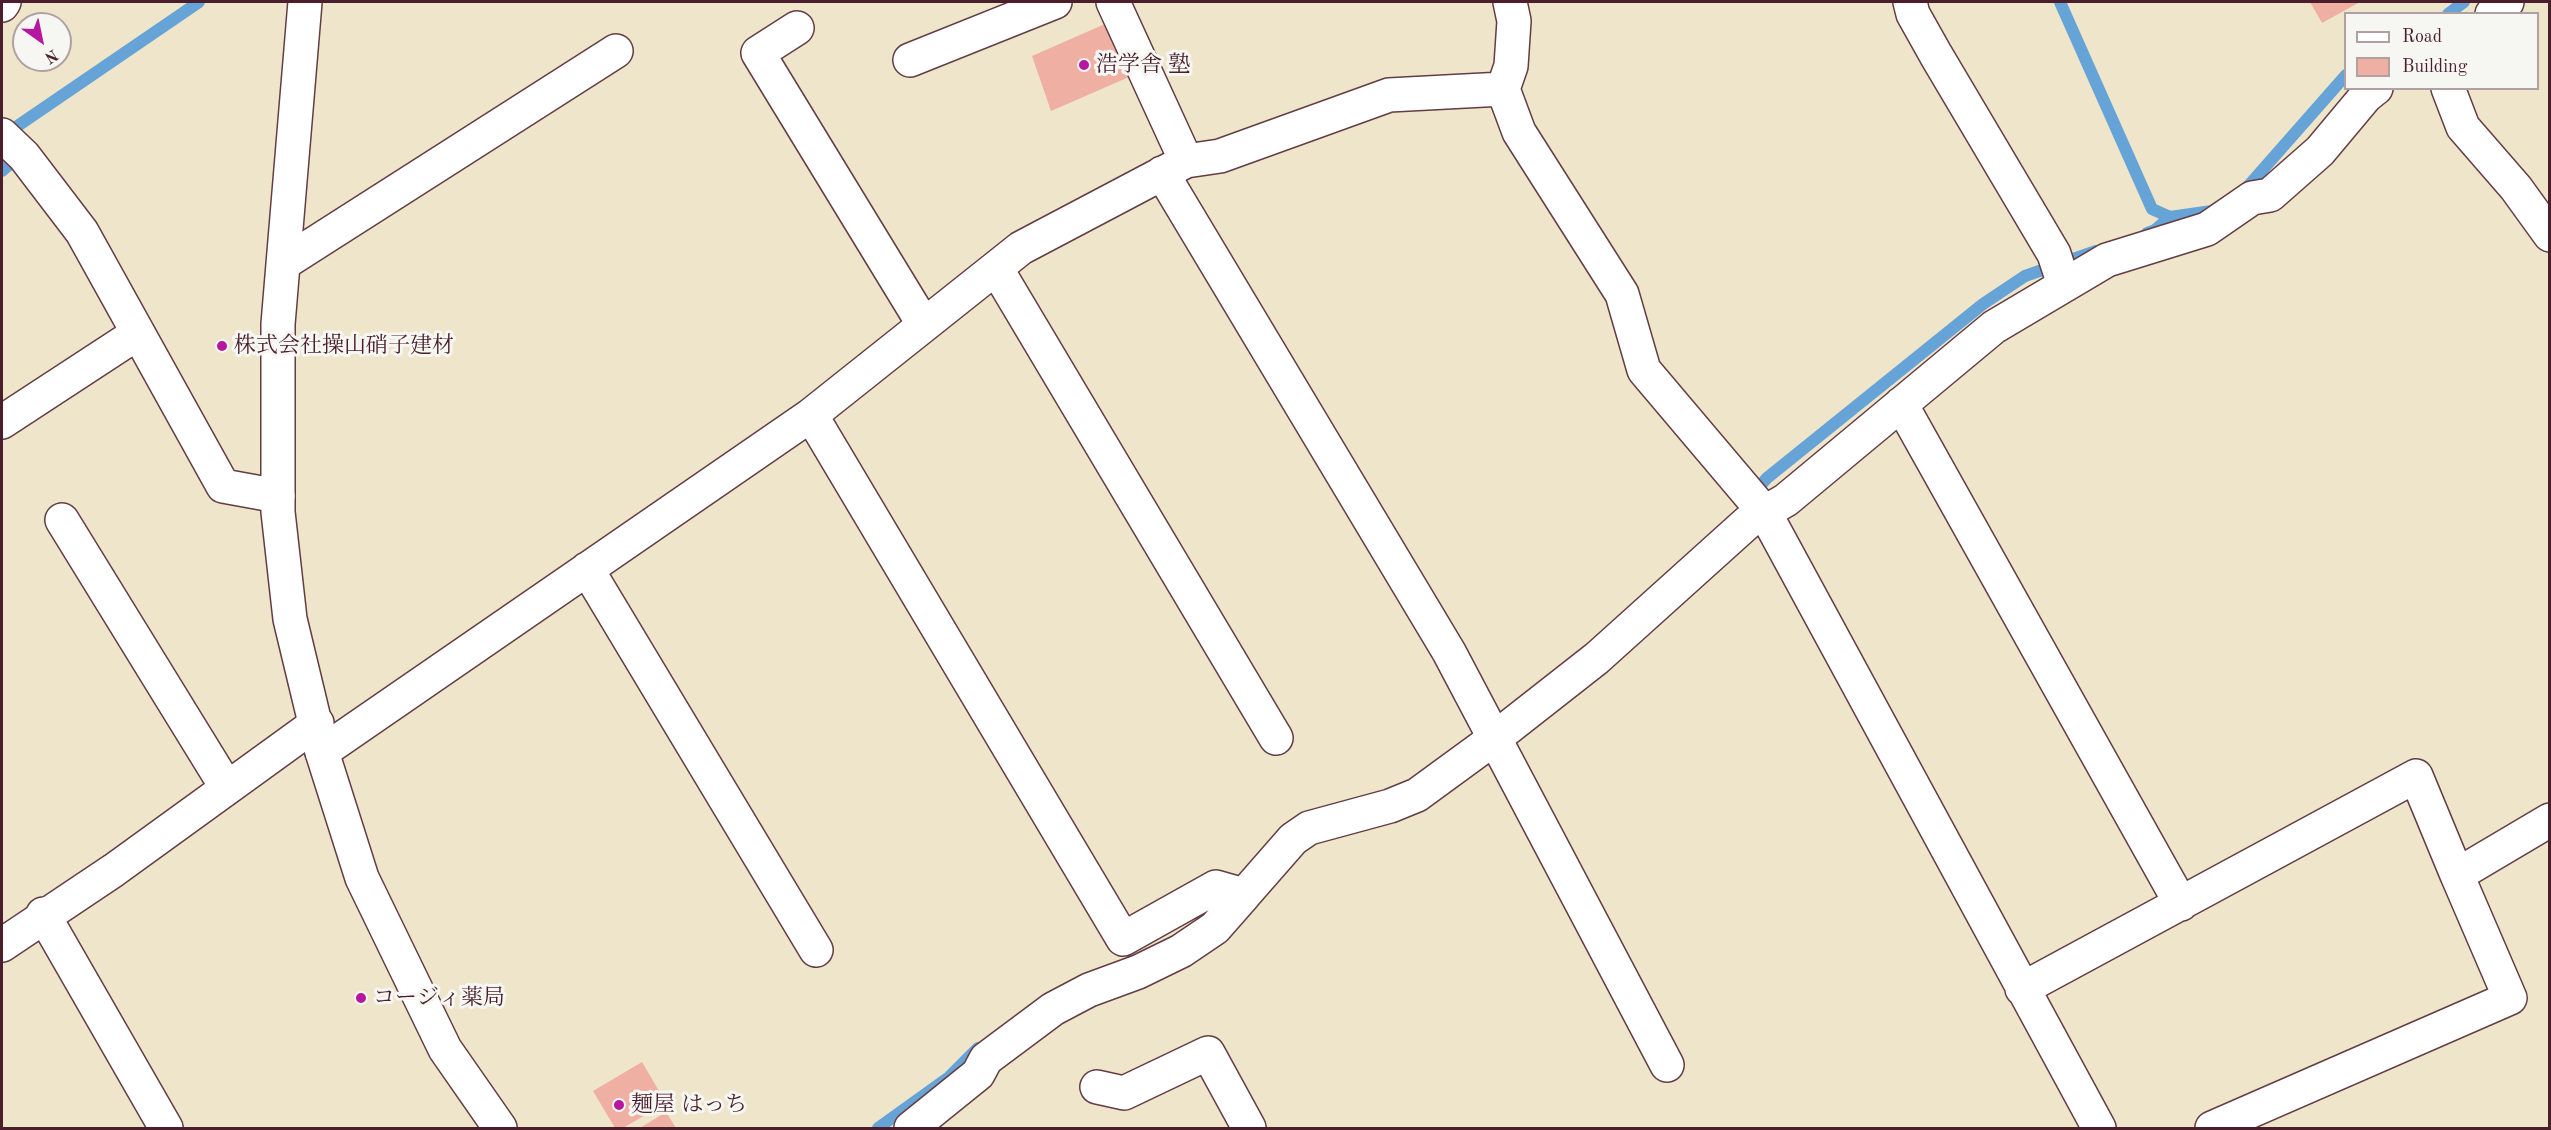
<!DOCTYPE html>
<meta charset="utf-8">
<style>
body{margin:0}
#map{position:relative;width:2551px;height:1130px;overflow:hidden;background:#eee5cb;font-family:"Old Standard TT",serif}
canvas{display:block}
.frame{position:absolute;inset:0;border:3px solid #4a1f2b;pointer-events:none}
.legend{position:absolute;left:2344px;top:12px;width:195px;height:78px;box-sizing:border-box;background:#f6f6f2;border:2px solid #b1a0a2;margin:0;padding:8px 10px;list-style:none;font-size:18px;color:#4a1f2b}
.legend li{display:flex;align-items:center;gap:12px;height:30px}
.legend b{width:30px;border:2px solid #b1a0a2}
.north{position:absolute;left:12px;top:12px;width:60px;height:60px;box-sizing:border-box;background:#f6f6f2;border:2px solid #b1a0a2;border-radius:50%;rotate:147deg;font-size:16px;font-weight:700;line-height:24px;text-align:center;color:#4a1f2b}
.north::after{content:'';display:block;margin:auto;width:21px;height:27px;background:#b5179e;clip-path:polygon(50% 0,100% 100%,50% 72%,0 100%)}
</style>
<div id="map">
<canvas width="2551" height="1130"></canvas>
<div class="frame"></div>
<ul class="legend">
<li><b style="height:8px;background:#fff"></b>Road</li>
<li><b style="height:16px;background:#f0afa3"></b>Building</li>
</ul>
<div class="north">N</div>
</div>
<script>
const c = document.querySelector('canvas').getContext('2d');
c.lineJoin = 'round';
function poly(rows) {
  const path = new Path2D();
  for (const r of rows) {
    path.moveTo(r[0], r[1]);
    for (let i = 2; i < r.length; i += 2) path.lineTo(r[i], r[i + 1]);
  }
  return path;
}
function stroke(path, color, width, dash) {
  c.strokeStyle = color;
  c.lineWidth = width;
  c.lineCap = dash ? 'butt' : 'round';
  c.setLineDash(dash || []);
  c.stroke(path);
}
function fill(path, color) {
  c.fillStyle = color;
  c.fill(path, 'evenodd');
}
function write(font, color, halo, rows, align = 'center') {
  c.font = font + ' "Old Standard TT","Noto Serif JP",serif';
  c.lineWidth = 6;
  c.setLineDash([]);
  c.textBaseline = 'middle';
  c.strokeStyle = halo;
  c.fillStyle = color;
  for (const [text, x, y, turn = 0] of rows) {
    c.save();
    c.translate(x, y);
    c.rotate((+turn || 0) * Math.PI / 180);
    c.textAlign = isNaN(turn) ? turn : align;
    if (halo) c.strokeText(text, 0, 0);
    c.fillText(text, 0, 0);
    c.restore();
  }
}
stroke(poly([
 [2060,2,2152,209,2170,217,2212,211,2218,207],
 [2448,14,2464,2],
 [16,127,199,2],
 [2,171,10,164,2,153],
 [2243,192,2346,75],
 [2147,233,2155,230,2170,217],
 [1752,495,1767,478,1983,304,2025,276,2096,251],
 [878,1128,949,1077,978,1048]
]), '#66a3d7', 12);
fill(poly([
 [2310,2,2360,2,2322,23],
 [1114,20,1136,74,1051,111,1032,56],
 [642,1062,666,1103,623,1128,615,1128,593,1091],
 [666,1112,676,1128,640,1128]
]), '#f0afa3');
const street = poly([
 [1510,2,1514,21,1511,66,1503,89,1519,132,1622,294,1644,370,1765,513,2099,1128],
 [1910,2,1913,14,1936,55,2054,254,2064,285],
 [2,5,4,2],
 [2492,14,2507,2],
 [797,28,758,53,924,325],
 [910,60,1055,2],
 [2448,88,2463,127,2516,188,2550,235],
 [2,135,24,156,82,232,223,486,278,496],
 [1186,161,1220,156,1389,95,1503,89],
 [1162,173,1449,652,1667,1065],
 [284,263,616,51],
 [996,268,1276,738],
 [1901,404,2181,904],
 [811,415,1021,248,1186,161,1113,2],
 [2,422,138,333],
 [62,520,227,788],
 [587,569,816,950],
 [322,752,811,415,1123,939,1216,887,1244,895,1215,928,1181,951,1138,972,1089,990,1053,1009,986,1059,978,1074,911,1128],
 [1244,895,1293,839,1309,828,1390,806,1417,795,1495,738,1597,658,1748,522,1786,500,1994,327,2107,260,2207,229,2252,198,2270,195,2320,151,2366,96,2376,88],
 [43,914,166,1128],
 [2,945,114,870,317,723],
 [2022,989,2416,776,2457,875],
 [1097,1087,1124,1093,1208,1053,1249,1128],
 [2212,1128,2510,998,2457,875,2550,820]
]);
const secondary = poly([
 [305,2,278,324,278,512,290,619,322,752,362,878,445,1049,500,1128]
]);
stroke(street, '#633d43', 36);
stroke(secondary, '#633d43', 36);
stroke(street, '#fff', 33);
stroke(secondary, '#fff', 33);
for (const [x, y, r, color] of [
 [1084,65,6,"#b5179e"],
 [222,346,6,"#b5179e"],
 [361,998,6,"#b5179e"],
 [619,1105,6,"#b5179e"]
]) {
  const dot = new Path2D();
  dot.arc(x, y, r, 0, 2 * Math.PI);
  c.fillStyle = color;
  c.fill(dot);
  stroke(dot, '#f6f6f2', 2);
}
write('22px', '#4a1f2b', '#f6f6f2', [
 ["浩学舎 塾",1096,65],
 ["株式会社操山硝子建材",234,346],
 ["コージィ薬局",373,998],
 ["麺屋 はっち",631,1105]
], 'left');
</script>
